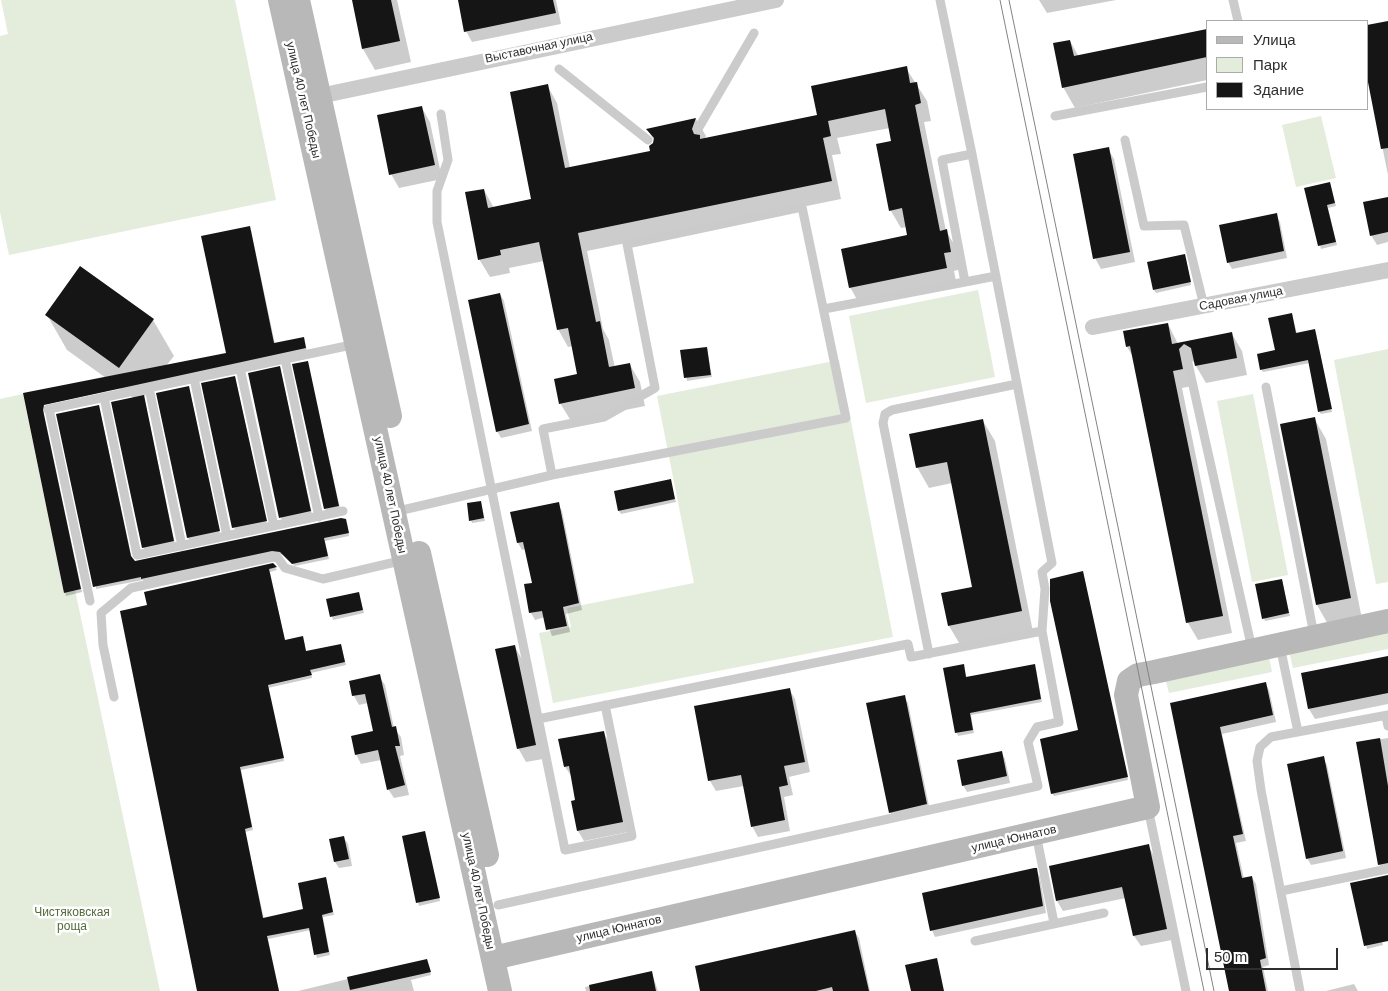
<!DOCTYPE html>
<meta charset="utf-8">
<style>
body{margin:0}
#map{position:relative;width:1388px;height:991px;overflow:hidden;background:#fff;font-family:Helvetica,sans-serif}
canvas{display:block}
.legend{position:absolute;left:1206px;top:20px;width:162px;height:90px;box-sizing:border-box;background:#fff;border:1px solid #ababab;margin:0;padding:6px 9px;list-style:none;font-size:15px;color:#2e2e2e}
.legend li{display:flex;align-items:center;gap:10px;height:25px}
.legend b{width:25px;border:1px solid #ababab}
.scale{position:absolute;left:1206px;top:948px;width:132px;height:22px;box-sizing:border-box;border:2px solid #2e2e2e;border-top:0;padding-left:6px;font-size:15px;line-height:18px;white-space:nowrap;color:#2e2e2e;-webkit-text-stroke:4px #fff;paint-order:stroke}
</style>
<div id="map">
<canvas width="1388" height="991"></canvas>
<ul class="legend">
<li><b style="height:6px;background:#b8b8b8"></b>Улица</li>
<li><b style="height:14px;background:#e4ecdb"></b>Парк</li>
<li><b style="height:14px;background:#151515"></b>Здание</li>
</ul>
<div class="scale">50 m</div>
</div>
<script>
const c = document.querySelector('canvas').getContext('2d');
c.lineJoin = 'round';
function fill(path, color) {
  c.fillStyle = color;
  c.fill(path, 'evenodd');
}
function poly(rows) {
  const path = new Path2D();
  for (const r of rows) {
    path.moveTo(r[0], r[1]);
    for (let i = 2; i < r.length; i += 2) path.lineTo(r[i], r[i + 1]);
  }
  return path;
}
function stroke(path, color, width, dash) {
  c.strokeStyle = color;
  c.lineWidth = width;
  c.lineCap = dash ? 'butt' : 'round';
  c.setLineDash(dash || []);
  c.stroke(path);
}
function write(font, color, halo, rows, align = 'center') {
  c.font = font + ' Helvetica,sans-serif';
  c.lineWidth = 5;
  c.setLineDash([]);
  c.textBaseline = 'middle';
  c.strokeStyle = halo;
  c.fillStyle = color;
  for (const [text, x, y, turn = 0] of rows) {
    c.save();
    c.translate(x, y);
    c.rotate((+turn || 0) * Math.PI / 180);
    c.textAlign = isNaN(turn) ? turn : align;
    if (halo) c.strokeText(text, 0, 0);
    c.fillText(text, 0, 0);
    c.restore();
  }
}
fill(poly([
 [1,0,235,0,276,200,9,255,0,212,0,36,8,34],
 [1321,116,1336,178,1296,187,1282,125],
 [978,290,995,377,866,403,849,316],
 [1388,349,1388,582,1376,584,1334,360],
 [839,360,893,637,553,703,539,633,571,627,567,608,694,583,657,396],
 [23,394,64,593,75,590,160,991,0,991,0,399],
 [1253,394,1288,575,1252,582,1217,401],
 [1388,632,1388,649,1293,668,1289,651],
 [1269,657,1272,672,1169,693,1165,678]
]), '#e4ecdb');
fill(poly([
 [353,0,397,0,411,62,375,70,363,49],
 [459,0,556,0,561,24,472,42,466,31],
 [1039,0,1116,0,1047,13],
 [1388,23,1388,175,1367,72,1367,27],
 [1207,30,1207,80,1075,108,1063,87,1070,41,1079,57],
 [906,68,927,101,931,121,924,122,946,231,957,249,961,269,954,271,957,286,860,305,850,287,909,236,907,227,901,228,891,211,893,142,890,128,837,138,841,154,832,155,841,199,587,251,603,329,609,340,615,368,630,365,640,382,645,406,571,421,560,403,578,375,573,346,568,347,558,329,544,261,509,268,510,273,490,277,479,259,484,190,494,208,532,200,547,85,557,103,570,168,652,152,655,142,648,130,696,119,706,136,704,140,818,116],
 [422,108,430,122,442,179,399,188,391,174],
 [1108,149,1114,159,1135,262,1101,269,1095,258],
 [1330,183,1336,206,1328,208,1337,245,1321,249,1306,189],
 [1388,198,1388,242,1377,245,1371,235],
 [1276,215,1280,222,1287,258,1232,269,1228,262],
 [251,230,275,344,305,342,307,351,153,384,144,397,175,544,145,550,143,547,135,399,124,391,46,408,44,414,82,592,66,596,25,394,106,378,67,350,47,315,153,320,174,356,166,366,227,354],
 [119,387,121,389,39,407,38,405],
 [1186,259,1191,285,1156,293,1154,290],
 [500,294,504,301,532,431,501,438,497,431],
 [1292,314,1297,334,1315,331,1316,333,1332,412,1321,414,1319,411,1310,363,1263,372,1261,369,1276,351],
 [1168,324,1178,344,1232,334,1242,351,1247,375,1206,383,1193,361,1188,367,1192,386,1182,388,1232,633,1198,640,1188,623,1135,360,1127,347],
 [707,348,712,377,687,381,682,352],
 [307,362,340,508,326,511,325,508],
 [280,368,312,514,282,521,249,374],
 [235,377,267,524,235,531,203,384],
 [189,387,220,534,190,540,188,538],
 [99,406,132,559,134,562,347,523,349,536,325,541,329,559,295,566,283,555,274,553,144,582,143,580,96,589],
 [1314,418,1326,439,1362,619,1329,626,1317,605,1281,425],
 [983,421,995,441,1033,632,961,646,949,626,973,587,952,483,929,488,917,467],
 [670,480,676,502,621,514,619,511],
 [481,502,485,521,472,523,471,520],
 [558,504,562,511,582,610,566,614,570,632,552,636,545,617,535,620,531,613,525,585,533,584,526,549,522,550,518,543,512,513],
 [273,565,277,570,270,572,285,641,304,641,306,653,341,645,346,665,311,673,312,678,268,688,284,761,241,770,253,830,245,832,264,919,304,910,326,878,334,915,323,917,330,955,317,958,311,930,268,939,279,991,198,991,148,606],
 [1083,573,1128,780,1054,796,1052,793,1080,731],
 [1282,580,1290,616,1265,621,1264,618],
 [359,594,364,613,333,620,328,600],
 [515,647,523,661,543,759,526,762,518,748],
 [1388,657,1388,704,1315,719,1309,709],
 [963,666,967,678,1036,669,1042,702,971,715,974,733,958,736,957,733],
 [379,676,385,685,394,728,401,737,404,755,400,756,409,795,394,798,388,789,381,760,361,764,356,754,374,732,368,703,359,705,354,696,351,682],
 [1265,683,1269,690,1276,722,1222,734,1246,841,1236,843,1244,879,1252,877,1256,884,1269,965,1263,967,1268,991,1230,991,1172,703],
 [789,689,795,699,810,772,789,777,793,795,784,797,790,831,758,837,752,826,744,786,716,791,710,781,695,707],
 [904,697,908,703,930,811,894,819,890,812],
 [603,732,609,742,628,832,584,841,578,831,577,801,572,777,565,767],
 [1388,738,1388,866,1380,867,1358,743],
 [1001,752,1005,759,1010,783,967,792,963,785],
 [1323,758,1327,765,1346,858,1311,865,1307,858],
 [424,833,440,901,419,906,403,837],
 [344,838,348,844,352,866,339,868,335,862],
 [1148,845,1154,856,1172,940,1141,946,1134,936,1126,898,1063,911,1057,901],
 [1036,870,1040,877,1046,913,935,937,932,930],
 [1388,877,1388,937,1381,938,1383,945,1367,949,1352,884],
 [855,932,859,938,870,991,702,991],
 [427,960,431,975,411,980,414,991,298,991],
 [652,973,658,991,586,991,585,987],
 [1354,984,1358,991,1326,991]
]), '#0003');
fill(poly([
 [352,0,391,0,400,41,362,49],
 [458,0,553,0,556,13,464,32],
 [1388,21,1388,148,1381,149,1367,77,1367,25],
 [1207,29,1207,57,1062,88,1053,43,1070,40,1074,56],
 [907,66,910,83,917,82,921,103,915,105,940,231,947,229,951,252,944,253,947,268,849,288,841,249,907,235,902,208,889,211,876,144,891,141,885,109,828,121,831,136,823,138,832,181,578,233,596,322,600,321,609,367,630,363,635,388,559,404,554,379,577,374,568,328,557,330,539,242,500,250,501,255,478,260,465,192,484,189,488,208,531,199,510,92,548,84,565,168,650,151,649,146,653,143,654,138,646,129,696,118,692,129,694,134,700,135,700,139,817,115,811,86],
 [422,106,435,165,389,175,377,115],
 [1109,147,1130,252,1093,259,1073,154],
 [1330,182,1335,203,1327,205,1336,242,1318,246,1304,188],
 [1388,197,1388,232,1370,236,1363,202],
 [1277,213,1284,251,1227,263,1219,225],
 [250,226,274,343,304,337,306,348,44,405,43,410,81,589,64,593,23,393,226,353,201,236],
 [1185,254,1191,282,1153,290,1147,262],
 [80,266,154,319,119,368,45,315],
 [500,293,529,424,496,432,468,300],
 [1292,313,1296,333,1315,329,1332,409,1318,412,1308,360,1260,370,1257,354,1275,350,1268,318],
 [1168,323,1172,344,1232,332,1237,358,1195,366,1191,348,1184,344,1179,349,1183,369,1173,371,1223,616,1186,623,1130,346,1126,347,1123,331],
 [707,347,711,375,684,378,680,350],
 [308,361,339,506,324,509,292,364],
 [280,366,311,511,279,518,248,373],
 [235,376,267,521,232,528,201,383],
 [189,386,220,531,187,538,156,393],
 [144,395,174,541,142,548,111,402],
 [99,405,131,556,135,561,341,518,346,519,349,533,324,538,328,556,292,564,280,552,272,551,141,579,141,577,93,587,56,414],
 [1315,417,1351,598,1316,605,1280,424],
 [983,419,1022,611,948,626,941,593,972,587,947,462,916,468,909,434],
 [671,479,675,499,618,511,614,491],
 [481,501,484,518,469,521,467,503],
 [559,502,579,603,563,607,567,626,546,630,542,611,529,613,524,584,532,583,523,542,517,543,510,512],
 [273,563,277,567,269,569,285,640,303,636,306,651,341,644,345,662,310,670,312,675,268,685,284,758,240,767,252,827,245,829,263,918,303,909,298,883,326,877,333,912,322,915,329,952,314,955,309,928,267,936,279,991,197,991,120,611,147,605,144,592],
 [1083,571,1128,777,1051,794,1040,739,1078,730,1050,601,1050,579],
 [1282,579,1289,613,1262,619,1255,584],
 [359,592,363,610,330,617,326,599],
 [515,645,536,745,517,749,495,649],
 [1388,656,1388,693,1308,709,1301,673],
 [964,664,966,677,1035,664,1041,699,970,713,973,730,955,733,943,668],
 [380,674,392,727,396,726,400,746,395,746,405,785,387,790,378,750,355,755,351,736,373,731,365,694,352,696,349,681],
 [1266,682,1273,715,1220,727,1243,834,1233,836,1242,878,1252,876,1266,958,1260,960,1266,991,1229,991,1170,703],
 [790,688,805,762,784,766,788,785,779,787,785,820,751,827,741,775,708,781,694,706],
 [905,695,927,804,889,813,866,703],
 [604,731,623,822,577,831,571,801,575,800,569,766,564,767,558,739],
 [1380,738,1388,786,1388,863,1378,865,1356,742],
 [1002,751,1007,776,962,786,957,760],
 [1324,756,1343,851,1306,859,1287,764],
 [425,831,440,898,416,903,402,836],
 [344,836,349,859,334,862,329,839],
 [1149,844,1167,929,1133,936,1122,887,1056,901,1049,866],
 [1034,868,1037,868,1043,906,930,931,922,893],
 [1388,875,1388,941,1364,946,1350,883],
 [855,930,869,991,833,991,832,987,816,991,700,991,695,966],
 [937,958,944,991,911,991,905,965],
 [427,959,431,972,350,990,347,977],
 [652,971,656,991,590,991,589,985]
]), '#151515');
stroke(poly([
 [940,0,972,154],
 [1233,0,1238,21],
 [559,69,648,140],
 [441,114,448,160,437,191,437,222,565,850,632,836,605,705],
 [1055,116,1207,87],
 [698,129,754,33],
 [1125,140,1144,226,1184,225,1204,306],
 [965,282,996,276],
 [1185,350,1252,649],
 [285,359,319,517],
 [240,368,274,526],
 [194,378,227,536],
 [1266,387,1314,635],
 [149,388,182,546],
 [104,397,137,555,343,511],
 [394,512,552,475,846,418,802,207,627,244,655,388,604,417,543,429,552,475],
 [90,601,49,409,356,344],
 [1280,646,1298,732],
 [929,654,883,423,885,414,892,410,1017,384],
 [114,697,103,645,101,613,131,588,273,557,278,558,285,568,323,579,404,560],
 [1386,716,1388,726],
 [538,719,908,644,911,657,1042,631,1045,589,1042,572,1052,563,972,154,942,160,965,282,824,309],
 [1148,808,1186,991],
 [1036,834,1054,923],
 [1281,891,1388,869],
 [498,905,1038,786,1028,742,1037,727,1059,722,1042,631],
 [975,941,1104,913],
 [1300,991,1261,790,1257,761,1260,747,1271,737,1388,715]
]), '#cbcbcb', 9);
stroke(poly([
 [310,98,776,0],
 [1093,327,1388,270]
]), '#cbcbcb', 16);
stroke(poly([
 [280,0,500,991],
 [298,0,390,416],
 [419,553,487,855],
 [493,958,1148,807,1126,695,1129,681,1138,675,1154,672,1388,621]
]), '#b8b8b8', 24);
stroke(poly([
 [1000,0,1204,991],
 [1009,0,1214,991]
]), '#838383', 1);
write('12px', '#2e2e2e', '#fff', [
 ["Выставочная улица",539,48,-12],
 ["улица 40 лет Победы",303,100,77],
 ["Садовая улица",1241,299,-11],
 ["улица 40 лет Победы",390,495,78],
 ["улица Юннатов",1014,839,-13],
 ["улица 40 лет Победы",478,891,78],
 ["улица Юннатов",619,929,-13]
]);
write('12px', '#516b3a', '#fff', [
 ["Чистяковская",72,913],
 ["роща",72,927]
]);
</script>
